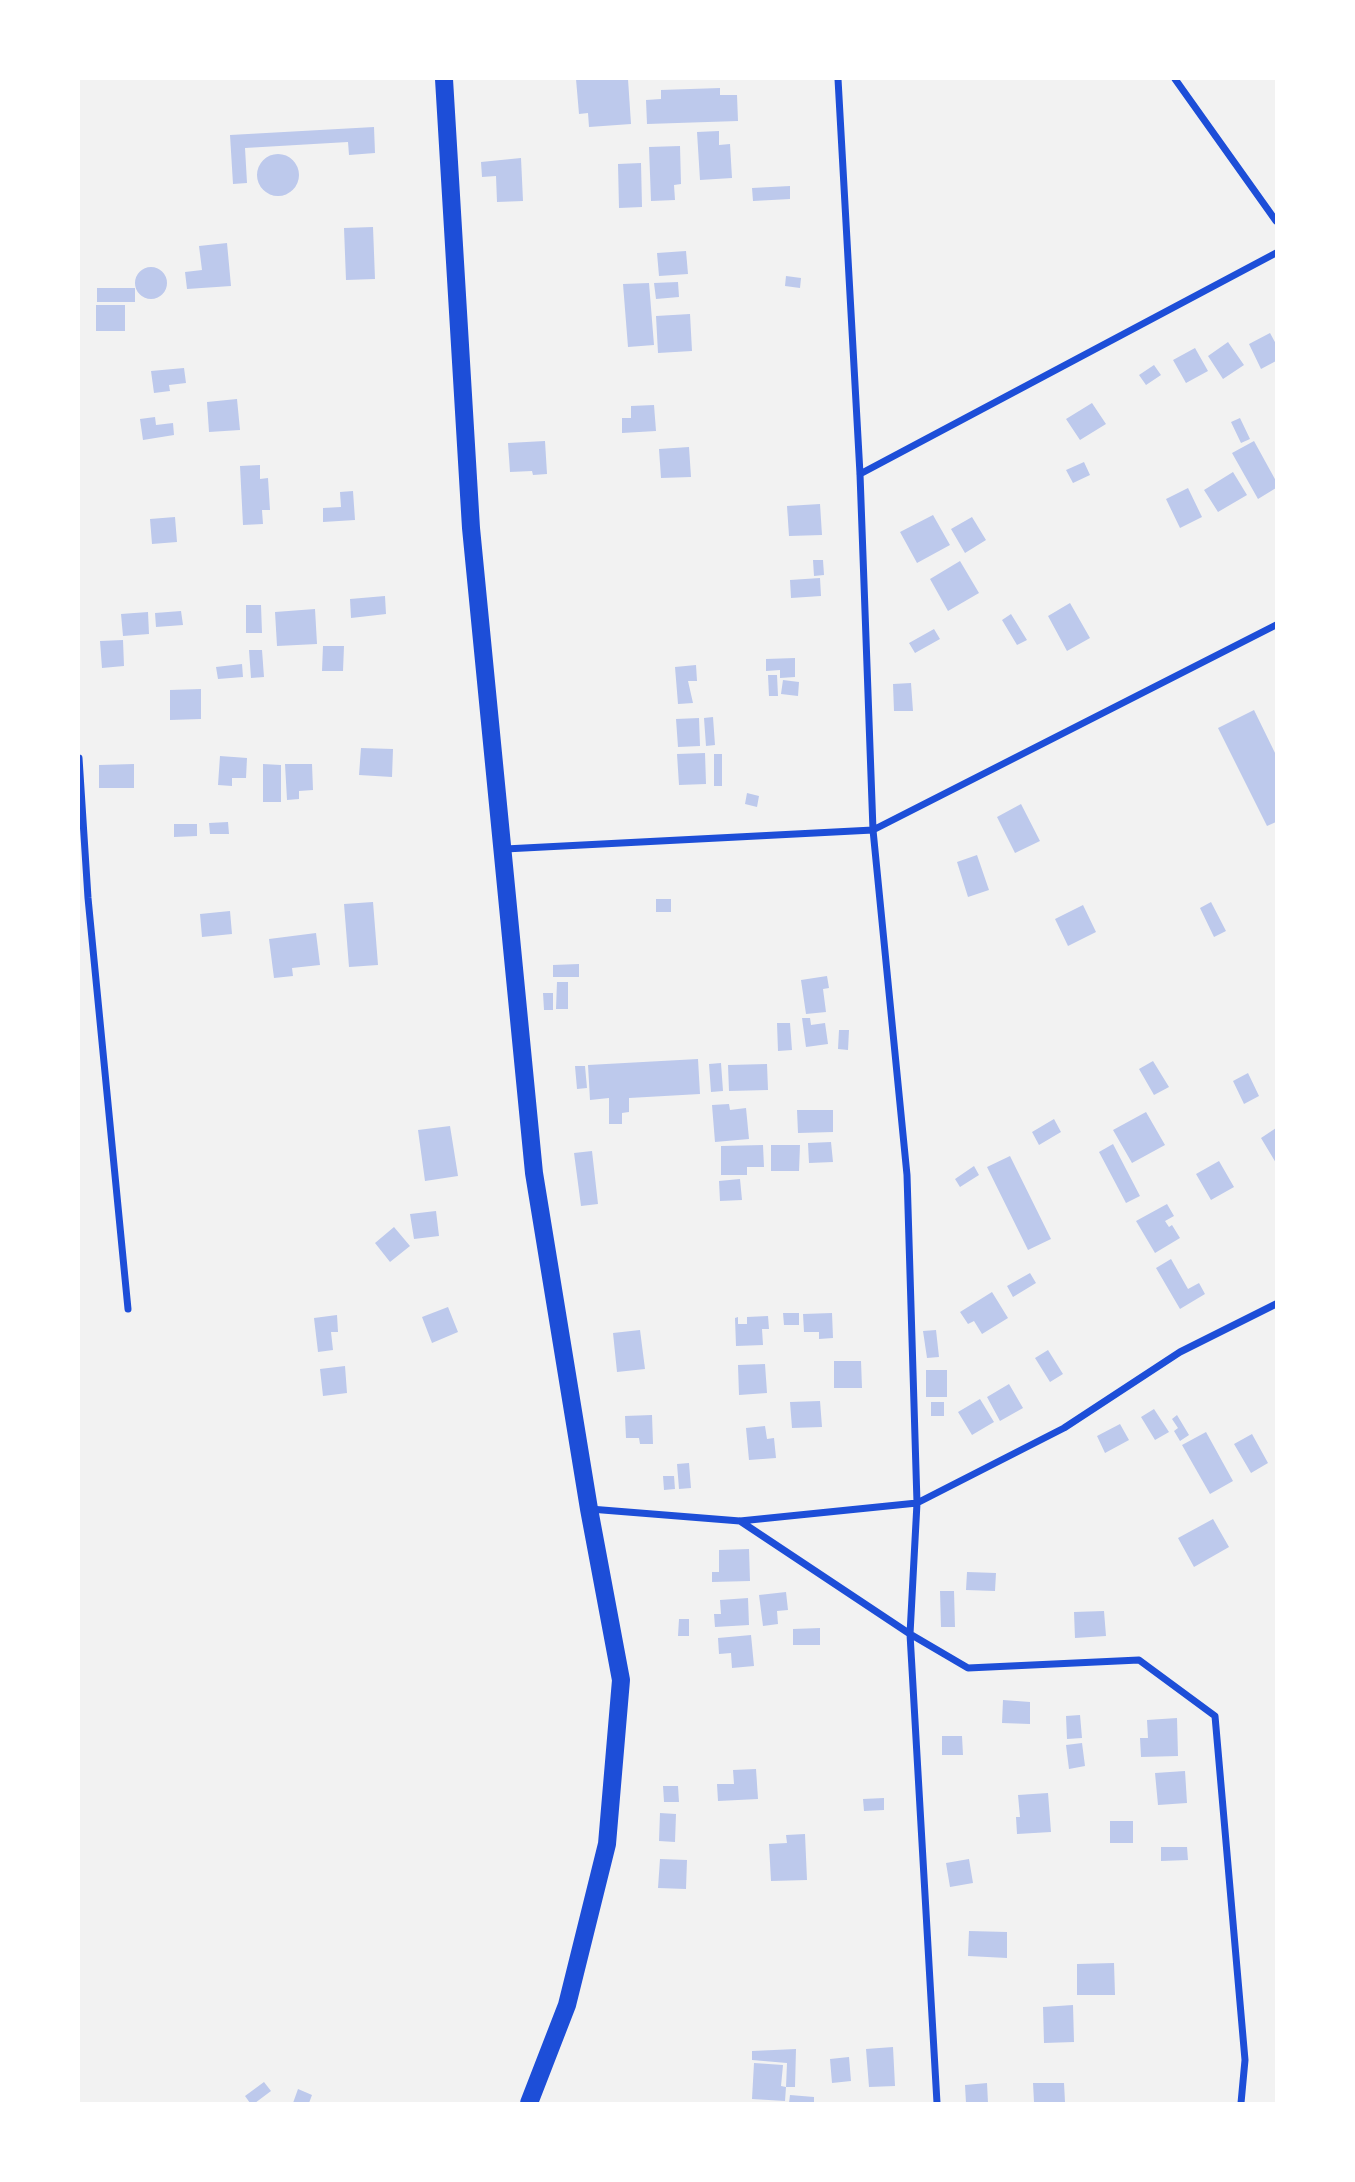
<!DOCTYPE html>
<style>
body{margin:0}
#map{position:relative;width:1355px;height:2182px;overflow:hidden;background:#f2f2f2;font-family:"PT Sans Narrow",sans-serif}
canvas{display:block}
.frame{position:absolute;inset:0;border:80px solid #fff;pointer-events:none}
</style>
<div id="map">
<canvas width="1355" height="2182"></canvas>
<div class="frame"></div>
</div>
<script>
const c = document.querySelector('canvas').getContext('2d');
c.lineJoin = 'round';
function fill(path, color) {
  c.fillStyle = color;
  c.fill(path, 'evenodd');
}
function poly(rows) {
  const path = new Path2D();
  for (const r of rows) {
    if (r.length === 3) {
      path.moveTo(r[0] + r[2], r[1]);
      path.arc(r[0], r[1], r[2], 0, 2 * Math.PI);
      continue;
    }
    path.moveTo(r[0], r[1]);
    for (let i = 2; i < r.length; i += 2) path.lineTo(r[i], r[i + 1]);
  }
  return path;
}
function stroke(path, color, width, dash) {
  c.strokeStyle = color;
  c.lineWidth = width;
  c.lineCap = dash ? 'butt' : 'round';
  c.setLineDash(dash || []);
  c.stroke(path);
}
fill(poly([
 [576,79,628,79,631,124,589,127,588,113,579,114],
 [720,88,720,95,737,95,738,121,647,124,646,100,661,99,661,90],
 [374,127,375,153,349,155,348,142,245,148,247,183,233,184,230,135],
 [719,131,719,145,730,144,732,178,700,180,697,132],
 [680,146,681,184,674,185,675,200,651,201,649,147],
 [278,175,21],
 [521,158,523,201,497,202,496,176,482,177,481,162],
 [641,163,642,207,619,208,618,164],
 [790,186,790,199,753,201,752,188],
 [373,227,375,279,346,280,344,228],
 [227,243,231,286,187,289,185,272,202,270,199,246],
 [686,251,688,274,659,276,657,253],
 [151,283,16],
 [786,276,801,278,800,288,785,286],
 [678,282,679,297,656,299,654,283],
 [649,283,654,345,628,347,623,284],
 [97,288,135,288,135,302,97,302],
 [96,305,125,305,125,331,96,331],
 [690,314,692,351,658,353,656,316],
 [1270,333,1276,344,1276,361,1261,369,1249,344],
 [1228,342,1244,365,1223,379,1208,356],
 [1195,348,1208,371,1186,383,1173,360],
 [1154,365,1161,375,1146,385,1139,375],
 [184,368,186,383,169,385,170,391,154,393,151,371],
 [237,399,240,430,209,432,207,402],
 [1092,403,1106,424,1080,440,1066,419],
 [654,405,656,431,622,433,622,418,631,418,631,406],
 [155,417,156,425,173,423,174,435,143,440,140,419],
 [1240,418,1250,439,1241,443,1231,422],
 [545,441,547,474,533,475,532,471,510,472,508,443],
 [1254,441,1276,481,1276,488,1258,499,1232,453],
 [689,447,691,477,661,478,659,449],
 [1084,462,1090,475,1073,483,1066,470],
 [260,465,260,479,268,478,270,510,262,510,263,524,243,525,240,466],
 [1233,472,1247,495,1218,512,1204,490],
 [1188,488,1202,517,1180,528,1166,499],
 [353,491,355,520,323,522,323,508,341,507,340,492],
 [820,504,822,535,789,536,787,506],
 [933,515,950,545,917,563,900,532],
 [175,517,177,542,152,544,150,519],
 [972,517,986,540,965,553,951,529],
 [813,560,823,560,824,575,814,576],
 [960,561,979,593,948,611,930,579],
 [820,578,821,596,791,598,790,580],
 [385,596,386,614,351,618,350,599],
 [1070,603,1090,638,1067,651,1048,616],
 [246,605,261,605,262,633,246,633],
 [315,609,317,644,277,646,275,612],
 [181,611,183,625,156,627,155,613],
 [148,612,149,634,123,636,121,614],
 [1011,614,1027,640,1017,645,1002,620],
 [934,629,940,639,915,653,909,643],
 [123,640,124,666,102,668,100,641],
 [323,646,344,646,343,671,322,671],
 [249,650,262,650,264,677,251,678],
 [795,658,795,677,780,678,780,670,766,671,766,659],
 [242,664,243,677,218,679,216,667],
 [696,665,697,681,688,681,693,703,678,704,675,667],
 [768,675,777,675,778,696,769,696],
 [783,680,799,682,798,696,781,694],
 [911,683,913,711,894,711,893,684],
 [201,689,201,719,170,720,170,690],
 [1254,710,1276,755,1276,822,1267,826,1218,728],
 [713,717,715,745,706,746,704,718],
 [699,718,700,746,678,747,676,719],
 [361,748,393,749,392,777,359,775],
 [705,753,706,784,679,785,677,754],
 [714,754,722,754,722,786,714,786],
 [220,756,247,758,246,778,232,778,232,786,218,785],
 [134,764,134,788,99,788,99,765],
 [263,764,281,765,281,802,263,802],
 [285,764,312,764,313,790,299,791,299,799,287,800],
 [747,793,759,796,757,807,745,804],
 [1021,804,1040,841,1015,853,997,817],
 [228,822,229,834,210,834,209,823],
 [174,824,197,824,197,836,174,837],
 [977,855,989,890,968,897,957,862],
 [656,899,671,899,671,912,656,912],
 [373,902,378,965,349,967,344,904],
 [1211,902,1226,931,1214,937,1200,908],
 [1083,905,1096,932,1068,946,1055,919],
 [230,911,232,934,202,937,200,914],
 [316,933,320,965,292,968,293,976,274,978,269,939],
 [579,964,579,977,553,977,553,965],
 [827,976,829,988,823,989,826,1012,806,1014,801,980],
 [557,982,568,982,568,1009,556,1009],
 [543,993,553,993,553,1010,544,1010],
 [802,1018,810,1018,811,1025,825,1023,828,1044,806,1047],
 [777,1023,790,1023,792,1050,778,1051],
 [839,1030,849,1030,848,1050,838,1049],
 [698,1059,700,1094,629,1098,629,1112,622,1113,622,1124,609,1124,609,1098,590,1100,588,1065],
 [1153,1061,1169,1087,1154,1095,1139,1069],
 [721,1063,723,1091,711,1092,709,1064],
 [767,1064,768,1090,729,1091,728,1065],
 [575,1066,585,1066,587,1088,577,1089],
 [1248,1073,1259,1096,1244,1104,1233,1081],
 [729,1104,730,1110,746,1108,749,1139,715,1142,712,1105],
 [797,1110,833,1110,833,1132,798,1133],
 [1146,1112,1165,1145,1132,1163,1113,1130],
 [1054,1119,1061,1132,1039,1145,1032,1132],
 [450,1126,458,1176,425,1181,418,1130],
 [1276,1128,1276,1163,1261,1138],
 [831,1142,833,1162,809,1163,808,1143],
 [1113,1144,1140,1196,1126,1203,1099,1152],
 [763,1145,764,1167,747,1167,747,1175,721,1175,721,1146],
 [771,1145,800,1145,799,1171,771,1171],
 [592,1151,598,1204,581,1206,574,1153],
 [1010,1156,1051,1239,1028,1250,987,1167],
 [1219,1161,1234,1187,1211,1200,1196,1174],
 [974,1166,979,1175,960,1187,955,1179],
 [740,1179,742,1200,720,1201,719,1181],
 [1167,1204,1174,1216,1165,1221,1169,1227,1172,1225,1180,1238,1155,1253,1136,1221],
 [436,1211,439,1236,414,1239,410,1214],
 [394,1227,410,1246,390,1262,375,1243],
 [1171,1259,1188,1289,1199,1283,1205,1294,1180,1309,1156,1268],
 [1030,1273,1036,1283,1013,1297,1007,1286],
 [992,1292,1008,1318,982,1334,974,1321,968,1324,960,1312],
 [448,1307,458,1332,432,1343,422,1317],
 [783,1313,799,1313,799,1325,784,1325],
 [832,1313,833,1338,819,1339,819,1332,804,1332,803,1314],
 [337,1315,338,1332,331,1332,333,1350,318,1352,314,1318],
 [768,1316,769,1329,762,1329,763,1345,736,1346,735,1318,738,1317,738,1324,747,1324,747,1317],
 [640,1330,645,1369,617,1372,613,1333],
 [936,1330,939,1357,927,1358,923,1331],
 [1048,1350,1063,1374,1050,1382,1035,1358],
 [834,1361,861,1361,862,1388,834,1388],
 [765,1364,767,1393,739,1395,738,1365],
 [345,1366,347,1393,323,1396,320,1369],
 [926,1370,947,1370,947,1397,926,1397],
 [1009,1384,1023,1408,1000,1421,987,1397],
 [980,1399,994,1422,972,1435,958,1412],
 [820,1401,822,1427,792,1428,790,1402],
 [931,1402,944,1402,944,1416,931,1416],
 [1154,1409,1169,1432,1155,1440,1141,1417],
 [652,1415,653,1444,640,1444,639,1438,626,1438,625,1416],
 [1177,1415,1189,1435,1180,1441,1174,1431,1178,1428,1172,1419],
 [1120,1424,1129,1440,1105,1453,1097,1436],
 [765,1426,767,1439,774,1438,776,1458,749,1460,746,1428],
 [1206,1432,1233,1481,1210,1494,1182,1445],
 [1252,1434,1268,1463,1251,1473,1234,1444],
 [689,1463,691,1488,679,1489,677,1464],
 [663,1476,674,1476,675,1489,664,1490],
 [1213,1519,1229,1547,1194,1567,1178,1538],
 [749,1549,750,1581,712,1582,712,1572,719,1572,719,1550],
 [967,1572,996,1573,995,1591,966,1590],
 [940,1591,954,1591,955,1627,941,1627],
 [786,1592,788,1610,777,1611,778,1624,763,1626,759,1595],
 [748,1598,749,1625,715,1627,714,1614,721,1614,720,1600],
 [1104,1611,1106,1636,1075,1638,1074,1612],
 [679,1619,689,1619,689,1636,678,1636],
 [820,1628,820,1645,793,1645,793,1629],
 [751,1635,754,1666,732,1668,731,1653,719,1654,718,1638],
 [1003,1700,1030,1702,1030,1724,1002,1723],
 [1080,1715,1082,1738,1067,1739,1066,1716],
 [1177,1718,1178,1756,1141,1757,1140,1738,1148,1738,1147,1720],
 [942,1736,962,1736,963,1755,942,1755],
 [1082,1743,1085,1766,1069,1769,1066,1745],
 [756,1769,758,1799,718,1801,717,1784,734,1784,733,1770],
 [1185,1771,1187,1803,1158,1805,1155,1773],
 [663,1786,678,1786,679,1802,664,1802],
 [1048,1793,1051,1832,1017,1834,1016,1817,1020,1817,1018,1795],
 [884,1798,884,1810,864,1811,863,1799],
 [660,1813,676,1814,675,1842,659,1841],
 [1110,1821,1133,1821,1133,1843,1110,1843],
 [805,1834,807,1880,771,1881,769,1844,787,1843,786,1835],
 [1161,1847,1187,1847,1188,1860,1161,1861],
 [660,1859,687,1860,686,1889,658,1888],
 [969,1859,973,1883,950,1887,946,1863],
 [969,1931,1007,1932,1007,1958,968,1956],
 [1114,1963,1115,1995,1077,1995,1077,1964],
 [1073,2005,1074,2042,1044,2043,1043,2007],
 [893,2047,895,2086,869,2087,866,2049],
 [796,2049,795,2087,786,2087,787,2063,752,2060,752,2051],
 [849,2057,851,2081,832,2083,830,2059],
 [754,2063,783,2065,781,2086,786,2087,785,2101,752,2099],
 [264,2082,271,2091,255,2103,250,2103,245,2096],
 [987,2083,988,2103,966,2103,965,2085],
 [1033,2083,1064,2083,1065,2102,1034,2102],
 [298,2089,312,2095,309,2103,293,2103],
 [790,2095,814,2097,814,2103,789,2103]
]), '#bdc9ec');
stroke(poly([
 [838,79,860,474,873,830,907,1175,917,1503,910,1634,937,2103],
 [1175,79,1276,221],
 [860,474,1276,253],
 [79,758,88,898,128,1309],
 [505,849,873,830,1276,625],
 [590,1509,740,1521,917,1503,1064,1428,1180,1352,1276,1304],
 [740,1521,910,1634,968,1668,1139,1660,1215,1716,1245,2060,1241,2103]
]), '#1d4ed8', 7);
stroke(poly([
 [444,79,471,528,534,1173,589,1509,621,1680,607,1844,567,2005,529,2103]
]), '#1d4ed8', 18);
</script>
